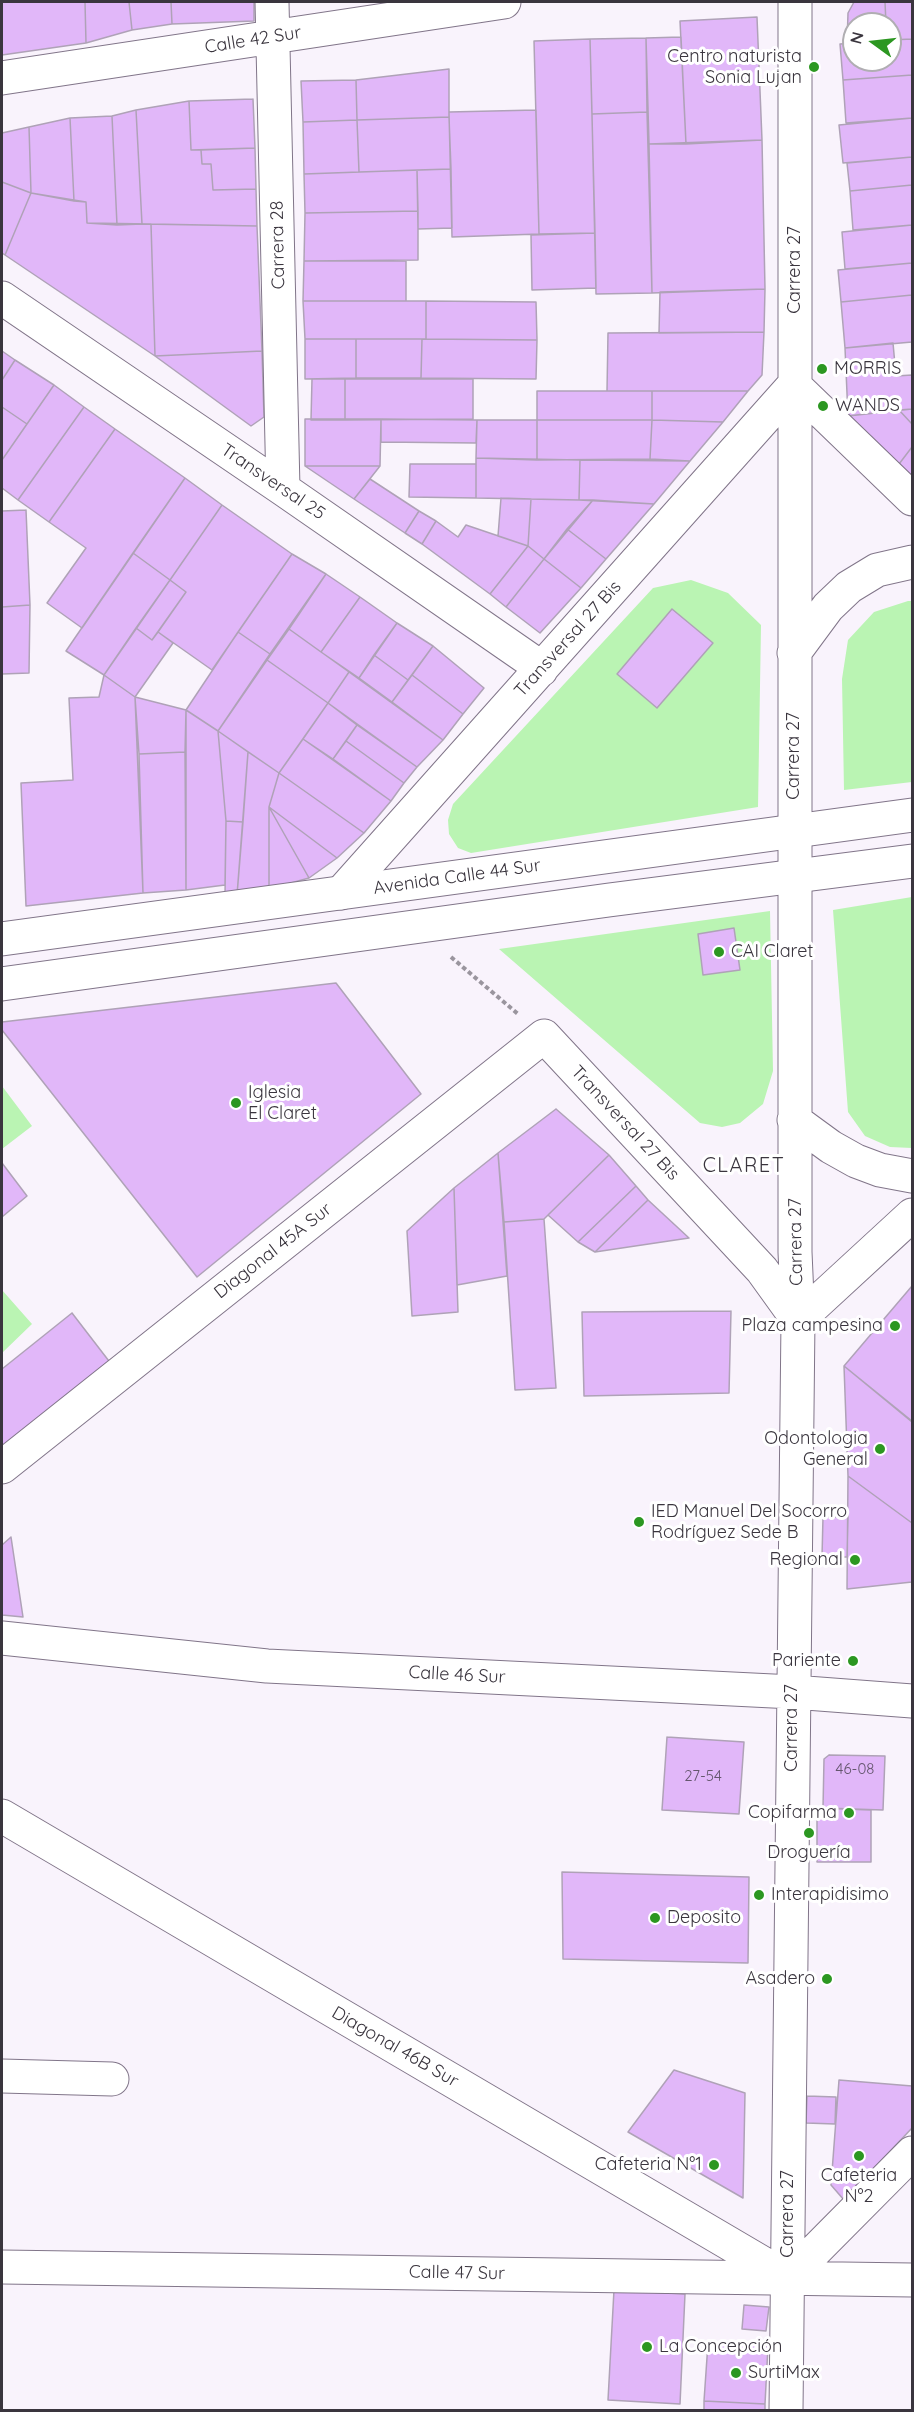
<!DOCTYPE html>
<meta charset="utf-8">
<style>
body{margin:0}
#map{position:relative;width:914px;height:2412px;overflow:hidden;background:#f9f3fc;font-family:Quicksand,sans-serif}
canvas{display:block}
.frame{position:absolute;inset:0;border:3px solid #3a353e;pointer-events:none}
.north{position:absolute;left:842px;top:12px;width:60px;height:60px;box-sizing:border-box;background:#fff;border:2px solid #b0aeb2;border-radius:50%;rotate:285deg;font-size:16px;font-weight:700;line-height:24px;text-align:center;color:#3a353e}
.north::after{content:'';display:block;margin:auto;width:21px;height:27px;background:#2c9721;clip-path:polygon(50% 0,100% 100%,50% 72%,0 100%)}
</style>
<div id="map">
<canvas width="914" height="2412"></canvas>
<div class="frame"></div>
<div class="north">N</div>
</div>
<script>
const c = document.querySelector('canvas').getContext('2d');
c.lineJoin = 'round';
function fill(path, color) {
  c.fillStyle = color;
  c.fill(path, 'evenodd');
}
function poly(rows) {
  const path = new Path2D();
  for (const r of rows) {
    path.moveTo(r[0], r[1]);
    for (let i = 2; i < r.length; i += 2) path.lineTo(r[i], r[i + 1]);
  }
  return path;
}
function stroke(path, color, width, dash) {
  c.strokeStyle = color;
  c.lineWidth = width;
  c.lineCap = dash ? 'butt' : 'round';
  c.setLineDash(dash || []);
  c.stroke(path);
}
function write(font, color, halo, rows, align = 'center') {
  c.font = font + ' Quicksand,sans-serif';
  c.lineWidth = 6;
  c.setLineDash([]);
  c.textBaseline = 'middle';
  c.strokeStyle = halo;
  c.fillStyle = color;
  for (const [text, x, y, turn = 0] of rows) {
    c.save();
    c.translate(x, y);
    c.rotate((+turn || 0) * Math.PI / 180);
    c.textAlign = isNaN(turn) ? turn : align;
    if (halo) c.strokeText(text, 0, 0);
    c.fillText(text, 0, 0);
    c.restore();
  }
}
fill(poly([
 [691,580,728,593,761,625,758,807,471,853,458,848,449,834,448,820,453,804,653,588],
 [908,601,912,601,912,782,844,790,842,679,848,640,874,612],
 [912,897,912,1148,890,1147,865,1136,848,1112,833,910],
 [770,911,773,1071,763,1104,740,1123,722,1127,700,1123,499,949],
 [2,1086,32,1126,2,1149],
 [2,1290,32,1324,2,1353]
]), '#baf4b3');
const building = poly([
 [2,2,85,2,86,43,2,55,2,2],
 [85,2,129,2,132,30,86,43,85,2],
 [129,2,171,2,172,24,132,30,129,2],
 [171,2,254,2,254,21,172,24,171,2],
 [854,2,885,2,886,24,854,24,854,43,847,44,848,13,854,2],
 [885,2,912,2,912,39,890,40,890,24,886,24,885,2],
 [757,17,762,140,686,144,680,21,757,17],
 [681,37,686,144,649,144,646,38,681,37],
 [646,38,647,112,592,114,590,39,646,38],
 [590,39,595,233,539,234,534,41,590,39],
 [912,39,912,75,843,80,840,44,854,43,854,60,890,60,890,40,912,39],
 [449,69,449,117,357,120,356,80,449,69],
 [912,75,912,118,846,123,843,80,912,75],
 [356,80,357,120,303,122,301,81,356,80],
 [253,99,255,148,191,150,189,101,253,99],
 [189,101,191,150,201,150,202,164,211,164,213,190,256,189,257,226,142,224,136,110,189,101],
 [136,110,142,224,117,225,112,116,136,110],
 [536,110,539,234,452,237,449,112,536,110],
 [647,112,652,293,596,294,592,114,647,112],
 [112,116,117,225,87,223,86,202,74,201,70,118,112,116],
 [449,117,451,169,359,172,357,120,449,117],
 [70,118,74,201,31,193,29,127,70,118],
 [912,118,912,157,843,163,839,125,912,118],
 [357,120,359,172,304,174,303,122,357,120],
 [29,127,31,193,2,182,2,133,29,127],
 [762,140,765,289,652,293,649,144,762,140],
 [255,148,256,189,213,190,211,164,202,164,201,150,255,148],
 [912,157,912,185,850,191,847,163,912,157],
 [451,169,452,228,418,229,417,170,451,169],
 [417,170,418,211,305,213,304,174,417,170],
 [2,182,31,193,5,255,2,253,2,182],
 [912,185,912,225,853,230,850,191,912,185],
 [31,193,86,202,87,223,151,224,155,356,5,255,31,193],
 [418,211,418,260,304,261,305,213,418,211],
 [151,224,257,226,262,351,155,356,151,224],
 [912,225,912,263,845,269,842,232,912,225],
 [595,233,596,288,532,290,531,235,595,233],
 [304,261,406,261,406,301,303,301,304,261],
 [912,263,912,295,841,302,838,270,912,263],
 [765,289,764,332,659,333,660,292,765,289],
 [912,295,912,342,845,348,841,302,912,295],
 [303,301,426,301,426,339,305,339,303,301],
 [426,301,536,302,537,340,426,339,426,301],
 [764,332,762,375,748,391,607,391,608,333,764,332],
 [305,339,356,339,356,378,305,379,305,339],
 [356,339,422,339,421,378,356,378,356,339],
 [422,339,537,340,536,379,421,378,422,339],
 [893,343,896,376,912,375,912,409,848,416,845,348,893,343],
 [2,351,15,360,2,380,2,351],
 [262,351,264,417,251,426,155,356,262,351],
 [15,360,54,385,27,424,2,407,2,380,15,360],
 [312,379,345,379,345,420,311,420,312,379],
 [345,379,473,379,473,419,345,420,345,379],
 [54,385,84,407,18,500,2,488,2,460,54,385],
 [537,391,652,391,652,420,537,420,537,391],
 [652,391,748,391,723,422,652,420,652,391],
 [2,407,27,424,2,460,2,407],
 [84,407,115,429,49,522,18,500,84,407],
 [912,409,912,424,899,410,912,409],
 [899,410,912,424,912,447,896,468,848,416,899,410],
 [305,419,381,419,380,466,305,466,305,419],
 [381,419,477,420,476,443,381,442,381,419],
 [477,420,537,420,537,460,476,458,477,420],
 [537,420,652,420,650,459,537,460,537,420],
 [652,420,723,422,690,461,650,459,652,420],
 [115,429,185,478,82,628,47,603,86,548,49,522,115,429],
 [912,447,912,480,896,468,912,447],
 [476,458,580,460,579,500,476,498,476,458],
 [580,460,690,461,654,504,579,500,580,460],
 [410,464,476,464,476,498,409,497,410,464],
 [305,466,380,466,354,499,305,466],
 [185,478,222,505,170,580,133,553,185,478],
 [370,479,419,511,405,533,354,499,370,479],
 [501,498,531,499,528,546,498,536,501,498],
 [531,499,579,500,593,500,544,559,528,546,531,499],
 [593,500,654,504,606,559,567,529,593,500],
 [222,505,292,554,212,670,158,632,186,592,170,580,222,505],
 [26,510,30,605,2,607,2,511,26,510],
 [419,511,436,521,422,544,405,533,419,511],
 [436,521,458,537,466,525,528,546,490,594,422,544,436,521],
 [567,529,606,559,581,588,544,559,567,529],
 [528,546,544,559,506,607,490,594,528,546],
 [133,553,170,580,104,675,66,651,133,553],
 [292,554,326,574,270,654,238,632,292,554],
 [544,559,581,588,540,633,506,607,544,559],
 [326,574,360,597,321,652,289,629,326,574],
 [170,580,186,592,152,640,136,628,170,580],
 [360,597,397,623,359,678,321,652,360,597],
 [30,605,29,673,2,674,2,607,30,605],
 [672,609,713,643,657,708,617,674,672,609],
 [397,623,433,646,408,680,374,655,397,623],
 [136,628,152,640,158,632,173,643,135,697,104,675,136,628],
 [289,629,349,672,328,703,267,660,289,629],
 [238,632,270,654,218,731,186,710,238,632],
 [433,646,484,688,463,714,412,675,433,646],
 [374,655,408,680,392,702,359,678,374,655],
 [267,660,328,703,279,773,218,731,267,660],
 [349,672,443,740,417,767,328,703,349,672],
 [104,675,135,697,143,893,26,906,21,783,73,780,69,698,99,697,104,675],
 [412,675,463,714,443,740,392,702,412,675],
 [135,697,186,710,185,752,139,754,135,697],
 [328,703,357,725,333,759,303,739,328,703],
 [186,710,218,731,226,821,225,885,186,890,186,710],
 [357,725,417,767,404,783,346,741,357,725],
 [218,731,248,752,243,822,226,821,218,731],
 [303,739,391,801,364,833,279,773,303,739],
 [346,741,404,783,391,801,333,759,346,741],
 [185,752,186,890,143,893,139,754,185,752],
 [248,752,279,773,269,807,269,889,237,895,248,752],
 [279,773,364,833,337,858,269,807,279,773],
 [269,807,337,858,309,878,269,807],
 [269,807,309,878,269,889,269,807],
 [226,821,243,822,237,895,225,895,226,821],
 [734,928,740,970,703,975,698,934,734,928],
 [336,983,421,1094,197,1277,2,1030,2,1022,336,983],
 [556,1109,609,1155,544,1219,504,1222,498,1153,556,1109],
 [498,1153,507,1276,457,1285,454,1188,498,1153],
 [609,1155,636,1186,578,1242,548,1215,609,1155],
 [2,1163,27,1196,2,1217,2,1163],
 [636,1186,648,1200,595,1252,578,1242,636,1186],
 [454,1188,458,1312,412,1316,407,1231,454,1188],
 [648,1200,689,1238,595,1252,648,1200],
 [544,1219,556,1388,515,1390,504,1222,544,1219],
 [912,1286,912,1421,844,1366,912,1286],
 [731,1311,729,1393,584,1396,582,1312,731,1311],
 [72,1313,112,1365,2,1452,2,1369,72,1313],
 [844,1366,912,1422,912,1523,848,1476,844,1366],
 [848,1476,912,1523,912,1582,847,1589,848,1476],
 [823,1517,848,1517,847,1557,822,1557,823,1517],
 [11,1537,23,1617,2,1615,2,1545,11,1537],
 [667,1737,744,1742,739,1814,662,1810,667,1737],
 [829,1755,885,1756,883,1810,823,1808,824,1759,829,1755],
 [817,1808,871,1810,871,1862,817,1862,817,1808],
 [562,1872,749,1877,748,1963,563,1959,562,1872],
 [674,2070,745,2093,743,2198,628,2132,674,2070],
 [839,2080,912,2086,912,2128,844,2200,831,2185,839,2080],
 [807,2096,836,2097,835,2124,806,2123,807,2096],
 [614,2290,685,2294,680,2404,608,2400,614,2290],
 [744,2305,769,2307,766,2331,742,2329,744,2305],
 [708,2343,768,2346,765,2404,704,2401,708,2343],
 [704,2401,765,2404,765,2410,704,2410,704,2401]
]);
fill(building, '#e1b7f9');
stroke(building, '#afa2b7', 1.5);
const minor = poly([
 [272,2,283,489],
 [2,78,504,2],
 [2,298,283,489,533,662,541,670],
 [794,385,912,499],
 [794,653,828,607,849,587,877,570,912,562],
 [341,893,794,385],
 [794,1120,831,1147,856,1161,880,1170,912,1176],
 [798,1320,912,1215],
 [2,1467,544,1036,762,1270,798,1320],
 [2,1638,267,1666,793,1692,912,1701],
 [2,1816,788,2278,912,2153],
 [2,2076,112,2079],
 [2,2267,912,2280],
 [786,2410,798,1320,795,1252,795,2]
]);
const major = poly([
 [2,939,912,815],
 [2,984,609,900,912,861]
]);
stroke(minor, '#817589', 35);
stroke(major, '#817589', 35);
stroke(poly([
 [451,957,518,1014]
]), '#9a959e', 4, [4.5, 3]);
stroke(minor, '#fff', 33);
stroke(major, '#fff', 33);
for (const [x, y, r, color] of [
 [814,67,6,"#2c9721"],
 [822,369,6,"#2c9721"],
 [823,406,6,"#2c9721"],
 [719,952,6,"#2c9721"],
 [236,1103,6,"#2c9721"],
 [895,1326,6,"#2c9721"],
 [880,1449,6,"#2c9721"],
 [639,1522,6,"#2c9721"],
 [855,1560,6,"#2c9721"],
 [853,1661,6,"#2c9721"],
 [849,1813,6,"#2c9721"],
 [809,1833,6,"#2c9721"],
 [759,1895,6,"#2c9721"],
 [655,1918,6,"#2c9721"],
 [827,1979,6,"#2c9721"],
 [859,2156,6,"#2c9721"],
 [714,2165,6,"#2c9721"],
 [647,2347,6,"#2c9721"],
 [736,2373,6,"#2c9721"]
]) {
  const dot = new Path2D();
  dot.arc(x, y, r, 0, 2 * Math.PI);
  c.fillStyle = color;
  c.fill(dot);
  stroke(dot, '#fff', 2);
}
write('15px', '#64566d', null, [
 ["46-08",855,1769],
 ["27-54",703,1776]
]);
write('18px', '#3a353e', '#fff', [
 ["Calle 42 Sur",253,40,-9],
 ["Carrera 28",278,245,-91],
 ["Carrera 27",795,270,-90],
 ["Transversal 25",273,482,34],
 ["Transversal 27 Bis",568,639,-48],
 ["Carrera 27",794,756,-90],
 ["Avenida Calle 44 Sur",457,877,-8],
 ["Transversal 27 Bis",625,1123,47],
 ["Carrera 27",796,1242,-91],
 ["Diagonal 45A Sur",273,1251,-38],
 ["Calle 46 Sur",457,1675,3],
 ["Carrera 27",792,1728,-90],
 ["Diagonal 46B Sur",395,2047,30],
 ["Carrera 27",788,2214,-90],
 ["Calle 47 Sur",457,2273,1]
]);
write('18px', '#3a353e', '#fff', [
 ["Centro naturista",802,57,"right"],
 ["Sonia Lujan",802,78,"right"],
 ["MORRIS",834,369],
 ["WANDS",835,406],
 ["CAI Claret",731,952],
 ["Iglesia",248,1093],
 ["El Claret",248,1114],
 ["Plaza campesina",883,1326,"right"],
 ["Odontologia",868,1439,"right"],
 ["General",868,1460,"right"],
 ["IED Manuel Del Socorro",651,1512],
 ["Rodríguez Sede B",651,1533],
 ["Regional",843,1560,"right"],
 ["Pariente",841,1661,"right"],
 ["Copifarma",837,1813,"right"],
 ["Droguería",809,1853,"center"],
 ["Interapidisimo",771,1895],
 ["Deposito",667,1918],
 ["Asadero",815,1979,"right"],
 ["Cafeteria N°1",702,2165,"right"],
 ["Cafeteria",859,2176,"center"],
 ["N°2",859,2197,"center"],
 ["La Concepción",659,2347],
 ["SurtiMax",748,2373]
], 'left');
c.letterSpacing = '1.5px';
write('20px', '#3a353e', '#fff', [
 ["CLARET",744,1166]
]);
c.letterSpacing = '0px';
</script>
